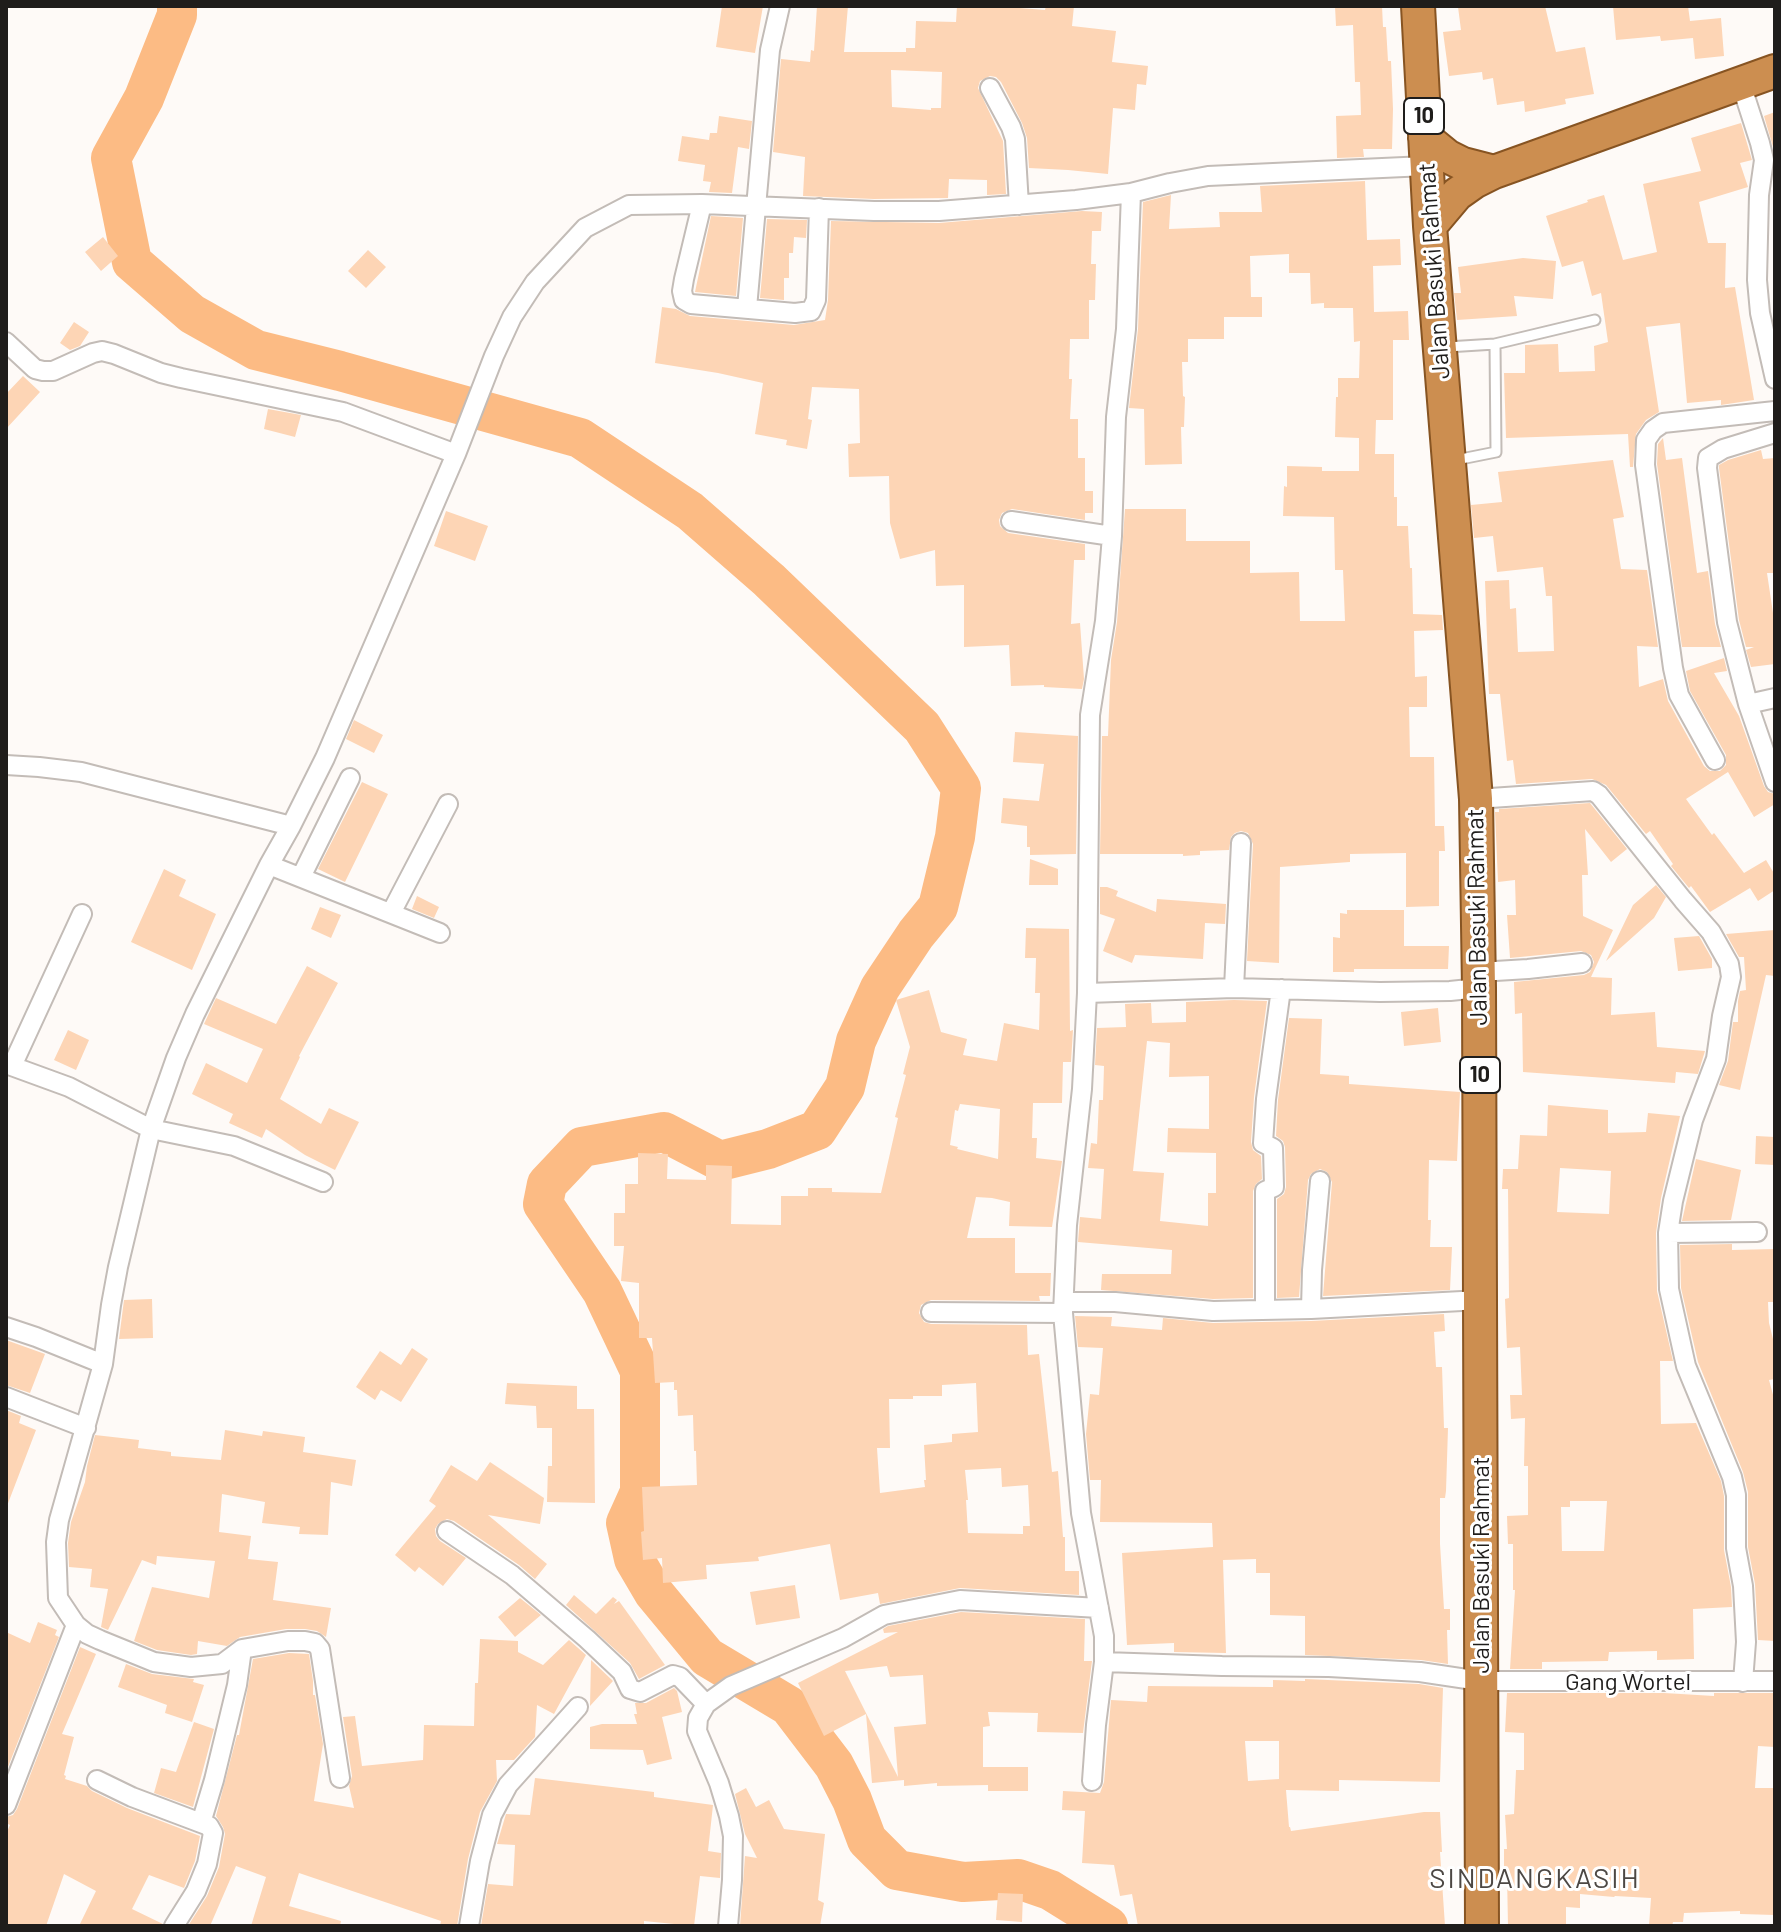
<!DOCTYPE html>
<style>
body{margin:0}
#map{position:relative;width:1781px;height:1932px;overflow:hidden;background:#fefaf7;font-family:Barlow,sans-serif}
canvas{display:block}
.frame{position:absolute;inset:0;border:8px solid #1f1d1b;pointer-events:none}
</style>
<div id="map">
<canvas width="1781" height="1932"></canvas>
<div class="frame"></div>
</div>
<script>
const c = document.querySelector('canvas').getContext('2d');
c.lineJoin = 'round';
function poly(rows) {
  const path = new Path2D();
  for (const r of rows) {
    path.moveTo(r[0], r[1]);
    for (let i = 2; i < r.length; i += 2) path.lineTo(r[i], r[i + 1]);
  }
  return path;
}
function stroke(path, color, width, dash) {
  c.strokeStyle = color;
  c.lineWidth = width;
  c.lineCap = dash ? 'butt' : 'round';
  c.setLineDash(dash || []);
  c.stroke(path);
}
function fill(path, color) {
  c.fillStyle = color;
  c.fill(path, 'evenodd');
}
function write(font, color, halo, rows, align = 'center') {
  c.font = font + ' Barlow,sans-serif';
  c.lineWidth = 6;
  c.setLineDash([]);
  c.textBaseline = 'middle';
  c.strokeStyle = halo;
  c.fillStyle = color;
  for (const [text, x, y, turn = 0] of rows) {
    c.save();
    c.translate(x, y);
    c.rotate((+turn || 0) * Math.PI / 180);
    c.textAlign = isNaN(turn) ? turn : align;
    if (halo) c.strokeText(text, 0, 0);
    c.fillText(text, 0, 0);
    c.restore();
  }
}
stroke(poly([
 [177,6,177,15,144,98,111,158,132,262,192,314,256,350,340,371,580,438,690,511,769,580,922,727,961,788,955,837,938,907,916,934,880,988,856,1041,845,1087,817,1130,768,1149,720,1161,664,1132,582,1147,547,1184,543,1204,602,1291,640,1371,640,1492,626,1523,634,1559,654,1593,707,1657,789,1706,834,1765,852,1800,867,1840,897,1870,963,1882,1018,1879,1050,1890,1108,1926]
]), '#fcbb84', 40);
fill(poly([
 [722,6,763,6,755,53,716,47],
 [817,6,848,6,844,52,906,52,906,48,915,48,916,21,956,22,957,6,994,6,1045,10,1046,6,1074,6,1072,26,1116,31,1112,62,1148,66,1146,85,1137,84,1135,110,1113,108,1108,174,1068,170,1029,168,1027,138,1022,123,1001,82,996,77,990,76,980,81,978,88,1003,141,1006,194,987,195,987,180,949,179,948,198,874,199,803,196,805,157,773,152,781,59,810,62,811,50,814,51],
 [891,70,942,72,941,108,931,108,931,110,892,107],
 [1335,6,1382,6,1383,27,1386,27,1388,61,1391,61,1393,109,1392,149,1363,149,1364,157,1337,158,1336,116,1361,115,1360,82,1355,82,1353,25,1336,26],
 [1472,6,1545,6,1556,52,1585,47,1594,94,1565,99,1566,104,1525,112,1524,101,1497,105,1493,78,1483,80,1482,72,1449,76,1443,32,1461,30,1458,7],
 [1613,6,1688,6,1690,21,1721,18,1724,56,1695,59,1693,38,1661,41,1660,36,1616,40],
 [1775,112,1775,154,1764,116],
 [719,116,752,121,749,149,738,147,732,193,709,192,711,182,703,181,705,165,678,161,682,136,709,140,710,133,717,133],
 [1741,123,1752,160,1740,163,1748,187,1699,202,1708,243,1726,243,1725,288,1735,287,1754,400,1721,405,1721,400,1687,403,1680,323,1646,327,1659,412,1646,420,1636,434,1633,467,1630,467,1628,434,1506,438,1504,373,1525,373,1525,345,1558,344,1559,372,1595,371,1594,346,1608,342,1601,293,1592,296,1583,261,1562,267,1546,216,1588,202,1587,200,1604,195,1623,260,1657,252,1643,184,1701,171,1691,138],
 [1365,181,1367,240,1400,239,1401,265,1373,266,1374,312,1408,311,1409,340,1393,340,1393,420,1376,420,1375,454,1394,454,1394,497,1397,497,1397,526,1408,526,1410,568,1412,568,1413,614,1442,615,1443,630,1414,631,1415,677,1427,676,1427,707,1409,707,1410,757,1434,757,1435,826,1444,826,1445,851,1439,851,1439,906,1406,907,1406,853,1350,854,1350,862,1280,867,1279,963,1247,961,1253,844,1248,833,1241,831,1235,833,1231,837,1229,850,1200,851,1200,855,1183,856,1183,854,1100,854,1102,736,1108,736,1111,660,1117,622,1125,509,1186,509,1186,541,1250,541,1250,573,1299,572,1300,621,1345,621,1343,570,1335,570,1334,517,1283,516,1284,486,1287,487,1287,466,1322,467,1322,471,1359,471,1359,438,1335,437,1336,397,1338,397,1338,378,1359,378,1360,341,1354,342,1353,308,1324,308,1324,303,1311,304,1310,273,1289,273,1289,254,1250,256,1251,297,1262,297,1262,317,1224,317,1224,339,1188,339,1188,362,1182,362,1183,396,1185,397,1184,427,1181,427,1182,464,1145,465,1144,409,1129,408,1138,329,1143,202,1171,195,1169,229,1220,227,1219,212,1262,212,1260,186],
 [1082,211,1102,212,1101,231,1092,231,1091,264,1096,264,1095,300,1089,300,1089,339,1070,339,1069,379,1072,379,1070,419,1078,419,1078,458,1085,458,1085,491,1093,491,1093,513,1085,513,1085,520,1012,509,1002,513,999,520,1000,526,1008,533,1085,544,1085,560,1074,560,1071,624,1080,623,1084,679,1082,689,1044,687,1044,685,1011,686,1009,645,964,647,964,585,936,586,935,550,900,559,890,523,889,476,849,477,848,444,860,443,859,389,812,387,808,419,812,420,807,449,786,445,787,440,755,434,763,383,718,373,655,363,662,307,676,309,690,316,794,325,825,320,828,300,831,221,939,223],
 [711,216,743,218,736,296,695,292],
 [767,219,807,220,806,238,794,237,793,253,789,253,789,278,784,278,784,300,760,298],
 [103,237,118,256,101,271,85,252],
 [368,250,386,267,366,288,348,271],
 [1523,258,1556,261,1553,299,1514,296,1517,316,1457,320,1454,293,1461,293,1458,267],
 [74,322,89,332,80,346,70,350,60,343],
 [23,376,40,392,6,429,6,394],
 [268,409,301,415,295,437,264,429],
 [1663,438,1666,460,1682,458,1697,573,1708,571,1715,624,1721,647,1682,647,1657,464,1658,444],
 [1761,450,1763,459,1775,458,1775,573,1767,573,1773,613,1775,612,1775,664,1751,667,1746,650,1754,647,1746,647,1739,620,1719,468,1719,465,1728,460],
 [1613,460,1624,517,1613,519,1621,569,1647,570,1658,647,1637,646,1639,687,1663,679,1668,701,1704,766,1710,771,1720,771,1726,765,1726,755,1690,691,1686,671,1724,658,1727,671,1714,673,1739,716,1764,786,1768,792,1775,794,1775,804,1754,817,1728,772,1686,799,1712,835,1714,833,1744,873,1766,860,1775,875,1775,890,1758,901,1750,888,1710,912,1691,886,1689,888,1671,866,1673,864,1650,831,1646,834,1606,785,1592,779,1516,784,1513,760,1507,761,1500,694,1489,694,1485,581,1509,580,1510,609,1516,608,1518,652,1554,651,1552,596,1546,596,1543,567,1497,572,1493,536,1474,538,1471,505,1502,502,1498,472],
 [446,511,488,526,475,561,434,546],
 [354,720,383,735,374,753,346,739],
 [1015,732,1078,736,1076,854,1030,855,1030,847,1027,847,1027,826,1001,823,1003,798,1039,801,1044,764,1013,762],
 [362,782,388,794,345,882,318,869],
 [1590,803,1627,849,1611,862,1585,829,1588,875,1582,875,1583,916,1613,930,1591,977,1612,978,1611,1015,1655,1012,1657,1047,1705,1051,1698,1074,1676,1072,1675,1083,1523,1072,1522,1013,1515,1014,1514,982,1584,975,1590,972,1594,962,1591,955,1581,951,1510,958,1507,915,1516,915,1515,880,1498,882,1495,812,1499,812,1499,809],
 [1030,859,1058,869,1058,885,1029,885],
 [164,869,186,880,179,896,216,914,192,970,131,942],
 [1656,885,1666,897,1654,918,1606,961,1633,905],
 [1100,887,1107,887,1118,891,1116,896,1156,912,1157,899,1226,904,1225,924,1205,923,1203,959,1135,955,1132,963,1103,951,1115,919,1100,914],
 [417,896,439,907,434,918,412,909],
 [320,907,341,915,331,938,311,929],
 [1347,910,1404,910,1404,946,1449,946,1448,969,1354,969,1354,972,1333,972,1333,937,1340,938,1340,913,1347,914],
 [1026,928,1069,929,1070,1031,1073,1030,1071,1062,1063,1062,1062,1103,1033,1103,1032,1138,1037,1138,1036,1158,1062,1161,1052,1227,1009,1226,1010,1202,992,1198,976,1197,967,1238,1015,1238,1015,1273,1051,1273,1050,1296,1039,1296,1040,1301,931,1300,921,1305,919,1313,924,1322,931,1324,1027,1325,1028,1355,1039,1354,1052,1472,1058,1471,1063,1537,1065,1537,1065,1571,1079,1571,1079,1595,960,1588,880,1604,878,1593,840,1600,830,1544,758,1557,759,1561,706,1565,707,1579,663,1583,662,1558,643,1560,641,1532,644,1531,642,1487,697,1485,696,1451,694,1451,693,1415,678,1416,677,1390,674,1390,674,1382,655,1383,652,1338,639,1338,639,1283,621,1281,624,1246,614,1246,614,1213,625,1213,625,1184,638,1184,638,1153,668,1154,667,1179,706,1180,706,1165,732,1166,731,1224,781,1225,781,1196,808,1196,808,1188,832,1188,832,1192,881,1193,898,1118,895,1117,906,1075,903,1074,910,1047,896,1000,929,990,941,1032,967,1039,963,1055,997,1061,1004,1023,1039,1030,1040,993,1035,993,1036,958,1025,958],
 [960,1104,1000,1109,998,1159,957,1149,958,1147,950,1145,955,1110,958,1111],
 [976,1383,978,1432,952,1434,952,1442,924,1445,926,1480,924,1480,925,1487,880,1493,877,1448,890,1448,889,1399,913,1399,913,1396,942,1396,942,1385],
 [1001,1468,1002,1487,1028,1485,1030,1526,1023,1526,1023,1534,968,1533,966,1500,968,1500,965,1470],
 [1775,930,1775,976,1766,975,1740,1090,1719,1085,1728,1061,1733,1022,1738,1022,1738,1001,1740,991,1746,990,1744,957,1739,957,1726,934],
 [1699,936,1712,959,1712,968,1678,971,1674,938],
 [307,966,338,983,299,1056,300,1057,280,1099,321,1124,329,1108,359,1122,335,1170,305,1155,266,1129,262,1138,229,1123,233,1114,192,1094,206,1063,247,1083,263,1049,204,1024,216,998,276,1024],
 [1234,1000,1267,1001,1254,1097,1251,1142,1253,1150,1261,1156,1262,1179,1256,1184,1253,1191,1253,1298,1213,1299,1101,1290,1102,1274,1171,1274,1172,1250,1078,1242,1080,1217,1101,1219,1104,1169,1088,1168,1091,1143,1097,1144,1099,1100,1103,1100,1104,1066,1095,1065,1097,1028,1126,1027,1125,1004,1151,1003,1152,1023,1186,1022,1186,1002],
 [1147,1041,1170,1043,1169,1077,1209,1076,1209,1129,1168,1128,1167,1152,1216,1153,1216,1193,1208,1193,1208,1226,1160,1221,1164,1173,1133,1171],
 [1438,1008,1441,1042,1404,1046,1401,1012],
 [1289,1018,1322,1019,1320,1074,1349,1076,1349,1084,1460,1092,1457,1161,1429,1160,1428,1220,1431,1220,1430,1247,1452,1247,1450,1290,1323,1296,1332,1182,1327,1172,1320,1169,1311,1174,1308,1180,1299,1297,1277,1298,1277,1199,1284,1194,1286,1187,1285,1147,1283,1141,1276,1136,1278,1100],
 [68,1030,89,1040,76,1070,54,1060],
 [1548,1105,1608,1110,1608,1133,1646,1132,1648,1113,1680,1116,1661,1198,1656,1233,1657,1291,1673,1361,1660,1361,1661,1424,1696,1423,1721,1481,1724,1496,1724,1550,1731,1587,1732,1607,1693,1609,1694,1659,1657,1660,1657,1651,1609,1652,1608,1661,1542,1662,1542,1669,1510,1669,1515,1590,1513,1590,1513,1544,1508,1544,1507,1516,1528,1515,1528,1466,1524,1466,1525,1418,1511,1419,1510,1395,1522,1395,1520,1347,1507,1348,1505,1299,1509,1298,1508,1189,1502,1189,1503,1169,1518,1169,1520,1135,1547,1136],
 [1560,1168,1611,1171,1609,1214,1557,1212],
 [1570,1501,1607,1501,1604,1551,1562,1551,1561,1507,1570,1507],
 [1756,1136,1775,1137,1775,1165,1755,1164],
 [1696,1159,1741,1170,1731,1220,1682,1221],
 [1732,1244,1732,1250,1775,1249,1775,1302,1768,1302,1769,1323,1775,1347,1775,1379,1769,1380,1775,1402,1775,1641,1758,1640,1755,1584,1748,1547,1748,1492,1743,1472,1698,1362,1681,1288,1680,1245],
 [152,1299,153,1338,119,1339,124,1300],
 [1444,1314,1445,1331,1434,1332,1436,1367,1442,1367,1444,1428,1448,1428,1446,1491,1445,1498,1440,1498,1440,1544,1444,1609,1450,1609,1450,1630,1447,1630,1448,1664,1421,1660,1305,1655,1305,1616,1270,1615,1270,1573,1256,1573,1256,1559,1223,1560,1226,1653,1174,1652,1174,1643,1127,1645,1122,1553,1213,1547,1212,1523,1100,1522,1101,1480,1090,1480,1086,1434,1090,1394,1099,1395,1103,1348,1078,1347,1075,1316,1112,1317,1111,1326,1162,1330,1163,1318,1213,1323,1311,1321],
 [6,1340,45,1354,30,1393,6,1385],
 [412,1348,428,1359,401,1402,381,1390,375,1400,356,1387,380,1351,401,1365],
 [507,1383,577,1386,577,1409,594,1409,595,1503,547,1502,548,1466,552,1466,552,1428,537,1428,536,1406,505,1404],
 [6,1410,21,1416,19,1423,36,1430,7,1506,6,1505],
 [225,1430,262,1436,263,1431,305,1437,303,1452,356,1460,352,1486,331,1482,328,1535,299,1534,300,1527,262,1523,265,1502,222,1494,219,1532,251,1536,248,1559,278,1562,273,1600,331,1608,326,1637,317,1631,305,1629,286,1629,240,1637,227,1646,198,1641,197,1654,191,1655,157,1650,134,1641,152,1587,209,1598,215,1561,157,1556,156,1565,142,1560,108,1630,101,1627,108,1589,90,1587,92,1569,69,1567,68,1543,71,1522,85,1482,87,1466,95,1435,139,1440,138,1448,171,1452,171,1456,221,1460],
 [490,1462,544,1498,540,1524,488,1515,547,1564,535,1579,519,1565,454,1521,447,1519,438,1524,435,1529,436,1536,440,1541,466,1558,443,1586,419,1567,415,1572,395,1555,436,1506,429,1501,451,1465,477,1481],
 [795,1585,800,1618,756,1625,750,1592],
 [574,1595,596,1614,613,1597,617,1600,614,1604,619,1601,665,1665,639,1679,630,1663,566,1605],
 [520,1598,541,1615,515,1637,498,1617],
 [961,1612,1085,1619,1084,1661,1092,1661,1083,1733,1037,1732,1038,1713,988,1712,990,1726,983,1727,983,1767,1028,1767,1028,1791,988,1791,988,1785,937,1786,937,1783,904,1786,904,1780,872,1783,866,1714,824,1736,798,1683,898,1632,884,1633,883,1629,888,1626],
 [887,1666,890,1677,923,1675,926,1724,894,1727,898,1777,845,1671],
 [38,1622,57,1630,55,1635,59,1637,6,1772,6,1632,30,1643],
 [480,1639,518,1641,518,1652,543,1665,569,1640,586,1655,554,1714,537,1705,535,1737,514,1760,496,1760,497,1781,480,1812,468,1859,457,1926,440,1926,441,1921,299,1873,289,1906,341,1921,340,1926,251,1926,266,1877,236,1866,210,1926,188,1926,207,1896,219,1867,225,1834,223,1827,216,1816,237,1735,239,1735,253,1659,289,1653,309,1654,313,1681,313,1695,315,1695,323,1744,314,1801,354,1808,349,1786,352,1776,343,1717,355,1716,362,1766,423,1760,424,1725,474,1726,475,1683,478,1683],
 [80,1647,96,1654,62,1734,74,1737,64,1775,66,1776,65,1779,87,1786,92,1791,127,1808,200,1836,195,1861,184,1888,149,1875,132,1909,163,1924,162,1926,79,1926,96,1891,64,1874,46,1926,6,1926,6,1834,10,1825,6,1823,6,1817,13,1815,17,1809],
 [591,1660,613,1681,590,1706],
 [126,1664,152,1674,194,1679,193,1682,204,1685,192,1722,165,1713,167,1705,118,1687],
 [1305,1679,1419,1684,1443,1688,1440,1782,1339,1780,1339,1791,1286,1790,1289,1827,1290,1827,1291,1831,1424,1812,1440,1812,1442,1852,1440,1852,1445,1926,1138,1926,1132,1894,1120,1896,1114,1865,1082,1863,1085,1811,1062,1810,1063,1791,1100,1793,1104,1782,1111,1700,1147,1702,1148,1686,1273,1687,1273,1680,1305,1681],
 [1245,1741,1279,1741,1279,1779,1248,1781],
 [674,1688,677,1691,682,1712,662,1717,672,1759,647,1765,643,1750,590,1749,590,1727,602,1724,637,1724,634,1714,637,1714,635,1703,646,1703],
 [1507,1693,1664,1693,1714,1696,1714,1693,1775,1693,1775,1747,1758,1746,1755,1788,1775,1788,1775,1915,1740,1914,1740,1911,1684,1913,1683,1922,1673,1922,1672,1926,1649,1926,1651,1898,1615,1896,1614,1897,1580,1894,1580,1908,1566,1907,1566,1926,1508,1926,1507,1875,1504,1875,1504,1849,1507,1849,1505,1815,1514,1814,1516,1770,1524,1770,1524,1733,1505,1732],
 [194,1722,214,1729,193,1807,154,1793,161,1768,176,1772],
 [535,1778,654,1792,654,1797,713,1805,708,1851,721,1853,720,1878,700,1876,694,1926,644,1921,644,1926,481,1926,488,1884,513,1886,515,1845,497,1844,506,1814,530,1815],
 [746,1788,756,1807,769,1800,784,1829,825,1834,818,1900,824,1903,820,1926,740,1926,745,1856,757,1858,745,1834,735,1794],
 [998,1893,1023,1894,1022,1922,996,1920]
]), '#fdd5b5');
const service = poly([
 [1495,344,1595,320],
 [1447,347,1495,344,1496,452,1456,460]
]);
const minor = poly([
 [1741,84,1760,143,1764,160,1759,195,1757,280,1760,313,1775,379],
 [990,88,1011,127,1015,139,1019,205],
 [1426,166,1208,176,1170,183,1131,193,1126,329,1116,417,1112,536,1105,621,1090,715,1087,993,1082,1089,1067,1225,1063,1313,1081,1513,1104,1636,1104,1662,1222,1666,1329,1667,1420,1672,1480,1681,1775,1681],
 [702,204,684,279,682,291,684,300,691,304,795,313,811,311,816,300,819,208],
 [747,308,770,50,780,6],
 [6,342,35,369,43,371,53,371,93,353,102,351,114,354,161,373,181,378,343,412,456,454],
 [1775,433,1723,449,1708,458,1707,468,1727,622,1748,704,1775,782],
 [1011,521,1112,536],
 [1748,704,1775,698],
 [1715,760,1679,695,1673,668,1645,465,1646,440,1653,430,1663,423,1775,411],
 [6,765,39,767,81,772,291,826],
 [1476,799,1593,791,1599,795,1683,900,1711,932,1729,964,1731,977,1722,1016,1716,1059,1693,1120,1673,1201,1668,1233,1669,1289,1686,1366,1732,1477,1736,1495,1736,1548,1743,1586,1746,1642,1743,1682],
 [269,865,440,933],
 [301,877,350,778],
 [391,913,448,804],
 [1479,972,1528,969,1582,963],
 [1234,988,1241,843],
 [1087,993,1234,988,1380,992,1450,991,1479,988],
 [6,1064,69,1087,151,1129,234,1146,323,1182],
 [12,1066,82,914],
 [1668,1233,1757,1232],
 [1064,1302,1115,1302,1213,1311,1311,1309,1481,1300],
 [1265,1309,1265,1191,1274,1187,1273,1148,1263,1143,1266,1099,1281,989],
 [1311,1309,1312,1270,1320,1181],
 [931,1312,1063,1313],
 [6,1327,36,1337,103,1364],
 [6,1397,86,1428],
 [447,1531,512,1575,587,1639,622,1672,630,1689,640,1692,673,1675,680,1677,706,1704],
 [76,1625,87,1634,100,1640,154,1662,191,1667,222,1664,242,1649,288,1641,305,1641,315,1643,320,1649,340,1778],
 [97,1780,132,1797,209,1826,213,1833,207,1864,196,1891,174,1926],
 [1092,1781,1096,1725,1104,1662],
 [6,1805,76,1625,58,1598,56,1542,59,1520,103,1364,111,1305,118,1267,151,1129,176,1058,195,1014,269,865,291,826,325,758,456,454,494,356,512,317,535,282,585,228,629,205,702,204,874,211,939,211,1076,200,1131,193],
 [201,1823,214,1780,237,1685,242,1649],
 [469,1926,480,1861,492,1815,508,1785,578,1707],
 [728,1926,732,1880,733,1836,729,1816,719,1783,697,1731,698,1718,706,1704,731,1686,843,1638,884,1615,960,1600,1099,1608]
]);
const trunk = poly([
 [1418,6,1430,226,1476,799,1479,988,1482,1926],
 [1425,138,1447,156,1463,164,1494,172],
 [1430,226,1457,194,1474,182,1494,172,1775,71]
]);
stroke(service, '#c3bcb7', 13);
stroke(minor, '#c3bcb7', 22);
stroke(trunk, '#875422', 36);
stroke(service, '#fff', 9);
stroke(minor, '#fff', 18);
stroke(trunk, '#cc8e50', 32);
for (const [x, y, w] of [
 [1424,116,40],
 [1480,1075,40]
]) {
  const box = new Path2D();
  box.roundRect(x - w / 2, y - 18, w, 36, 6);
  c.fillStyle = '#fff';
  c.fill(box);
  stroke(box, '#1f1d1b', 2);
}
write('bold 22px', '#1f1d1b', null, [
 ["10",1424,116],
 ["10",1480,1075]
]);
write('24px', '#1f1d1b', '#fff', [
 ["Jalan Basuki Rahmat",1434,271,-94],
 ["Jalan Basuki Rahmat",1477,917,-91],
 ["Jalan Basuki Rahmat",1481,1565,-90],
 ["Gang Wortel",1628,1682]
]);
c.letterSpacing = '2px';
write('28px', '#4d4844', '#fff', [
 ["SINDANGKASIH",1535,1879]
]);
c.letterSpacing = '0px';
</script>
